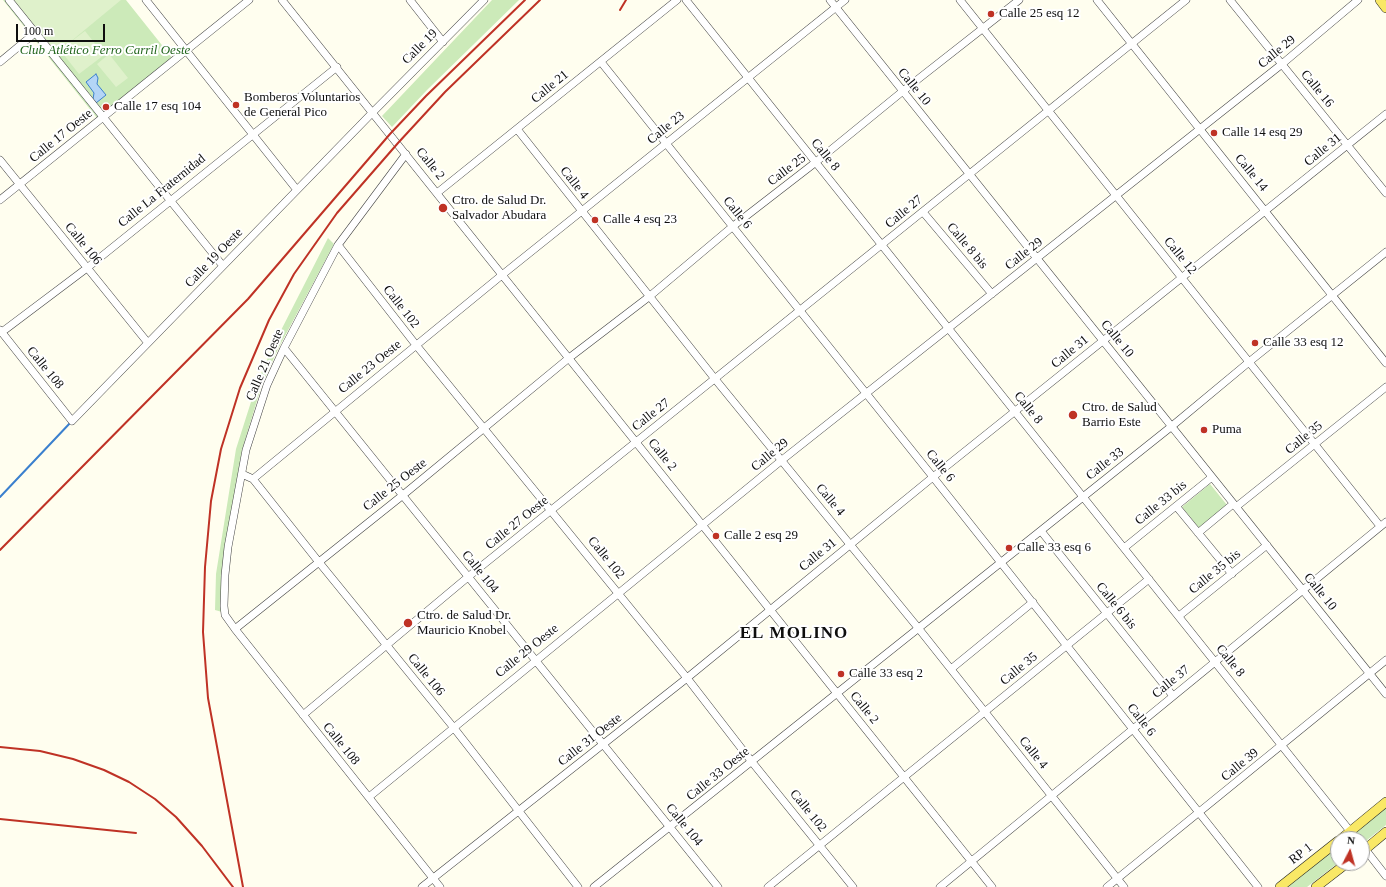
<!DOCTYPE html>
<meta charset="utf-8">
<style>
body{margin:0}
#map{position:relative;width:1386px;height:887px;overflow:hidden;background:#fffeef;font-family:"Times New Roman",serif}
canvas{display:block}
.north{position:absolute;left:1330px;top:831px;width:40px;height:40px;box-sizing:border-box;background:#fff;border:1px solid #9f9f9f;border-radius:50%;rotate:6deg;font-size:11px;font-weight:700;line-height:16px;text-align:center;color:#0e0e0e}
.north::after{content:'';display:block;margin:auto;width:14px;height:18px;background:#bf3225;clip-path:polygon(50% 0,100% 100%,50% 72%,0 100%)}
.scale{position:absolute;left:16px;top:24px;width:89px;height:18px;box-sizing:border-box;border:2px solid #0e0e0e;border-top:0;padding-left:5px;font-size:12px;line-height:14px;white-space:nowrap;color:#0e0e0e;-webkit-text-stroke:3px #fff;paint-order:stroke}
</style>
<div id="map">
<canvas width="1386" height="887"></canvas>
<div class="north">N</div>
<div class="scale">100 m</div>
</div>
<script>
const c = document.querySelector('canvas').getContext('2d');
c.lineJoin = 'round';
function fill(path, color) {
  c.fillStyle = color;
  c.fill(path, 'evenodd');
}
function poly(rows) {
  const path = new Path2D();
  for (const r of rows) {
    path.moveTo(r[0], r[1]);
    for (let i = 2; i < r.length; i += 2) path.lineTo(r[i], r[i + 1]);
  }
  return path;
}
function stroke(path, color, width, dash) {
  c.strokeStyle = color;
  c.lineWidth = width;
  c.lineCap = dash ? 'butt' : 'round';
  c.setLineDash(dash || []);
  c.stroke(path);
}
function write(font, color, halo, rows, align = 'center') {
  c.font = font + ' "Times New Roman",serif';
  c.lineWidth = 4;
  c.setLineDash([]);
  c.textBaseline = 'middle';
  c.strokeStyle = halo;
  c.fillStyle = color;
  for (const [text, x, y, turn = 0] of rows) {
    c.save();
    c.translate(x, y);
    c.rotate((+turn || 0) * Math.PI / 180);
    c.textAlign = isNaN(turn) ? turn : align;
    if (halo) c.strokeText(text, 0, 0);
    c.fillText(text, 0, 0);
    c.restore();
  }
}
fill(poly([
 [3,0,126,0,173,59,97,118],
 [492,0,519,0,427,90,392,127,382,116],
 [328,238,334,244,278,349,262,384,242,450,223,575,222,612,215,610,216,574,236,449,257,383,273,346],
 [1210,484,1227,505,1199,528,1182,507],
 [1386,806,1386,825,1362,844,1362,839,1345,839],
 [1338,845,1338,863,1307,887,1286,887]
]), '#cceab9');
fill(poly([
 [7,0,121,0,64,47,85,31,104,55,79,74,60,50,48,51],
 [109,54,128,78,116,87,97,64]
]), '#dff1cb');
const water = poly([
 [96,74,98,78,97,84,106,95,96,103,93,99,94,93,86,82,96,74]
]);
fill(water, '#b4d5f6');
stroke(water, '#3b80ce', 1);
stroke(poly([
 [0,497,71,422]
]), '#3b80ce', 2);
const minor = poly([
 [9,0,223,266],
 [146,0,297,190],
 [282,0,992,887],
 [410,0,443,42],
 [686,0,1350,831],
 [830,0,1386,694],
 [960,0,1380,526],
 [1097,0,1386,363],
 [1230,0,1386,193],
 [0,62,35,33],
 [601,62,933,477,1258,887],
 [517,129,715,379,919,629,1124,887],
 [406,154,338,245,284,348,267,385,246,450,228,547,225,575,224,606,225,615,235,629,440,887],
 [0,160,148,343],
 [437,193,677,0],
 [0,200,249,0],
 [923,212,992,294],
 [338,245,416,345,687,678,752,762,853,887],
 [0,330,72,421,373,112,484,0],
 [2,332,87,268,337,67],
 [284,348,718,887],
 [242,474,253,479,318,561,454,728,578,887],
 [253,479,502,275,845,0],
 [1176,506,1232,574],
 [1236,507,1386,387],
 [1041,531,1173,696],
 [1198,533,1233,504],
 [1124,548,1212,477],
 [1179,616,1267,545],
 [235,629,403,495,569,358,650,296,732,227,816,162,903,91,1019,0],
 [951,669,1033,602],
 [303,715,468,577,1186,0],
 [369,797,782,460,1282,64,1358,0],
 [1365,849,1386,876],
 [422,887,687,678,933,477,1386,114],
 [594,887,1172,426,1249,362,1386,252],
 [768,887,1149,579],
 [940,887,1386,522],
 [1107,887,1386,660]
]);
const major = poly([
 [1380,0,1386,8],
 [1341,839,1386,802],
 [1362,852,1386,832],
 [1280,887,1338,841],
 [1316,887,1347,863]
]);
stroke(minor, '#414141', 8);
stroke(major, '#1f1f1f', 10);
stroke(minor, '#fff', 7);
stroke(major, '#f9e866', 9);
stroke(poly([
 [620,10,626,0],
 [0,550,248,299,390,134,426,96,525,0],
 [0,747,40,751,73,759,104,770,129,782,155,799,176,817,202,846,233,887],
 [0,819,136,833],
 [243,887,208,698,203,632,205,567,211,501,221,449,240,388,269,320,294,274,337,213,398,143,445,92,540,0]
]), '#bf3225', 2);
for (const [x, y, r, color] of [
 [991,14,4,"#bf3225"],
 [236,105,4,"#bf3225"],
 [106,107,4,"#bf3225"],
 [1214,133,4,"#bf3225"],
 [443,208,5,"#bf3225"],
 [595,220,4,"#bf3225"],
 [1255,343,4,"#bf3225"],
 [1073,415,5,"#bf3225"],
 [1204,430,4,"#bf3225"],
 [716,536,4,"#bf3225"],
 [1009,548,4,"#bf3225"],
 [408,623,5,"#bf3225"],
 [841,674,4,"#bf3225"]
]) {
  const dot = new Path2D();
  dot.arc(x, y, r, 0, 2 * Math.PI);
  c.fillStyle = color;
  c.fill(dot);
  stroke(dot, '#fff', 1.5);
}
write('13px', '#0e0e0e', '#fff', [
 ["Calle 25 esq 12",999,14],
 ["Bomberos Voluntarios",244,98],
 ["de General Pico",244,113],
 ["Calle 17 esq 104",114,107],
 ["Calle 14 esq 29",1222,133],
 ["Ctro. de Salud Dr.",452,201],
 ["Salvador Abudara",452,216],
 ["Calle 4 esq 23",603,220],
 ["Calle 33 esq 12",1263,343],
 ["Ctro. de Salud",1082,408],
 ["Barrio Este",1082,423],
 ["Puma",1212,430],
 ["Calle 2 esq 29",724,536],
 ["Calle 33 esq 6",1017,548],
 ["Ctro. de Salud Dr.",417,616],
 ["Mauricio Knobel",417,631],
 ["Calle 33 esq 2",849,674]
], 'left');
write('13px', '#0e0e0e', '#fff', [
 ["Calle 19",420,47,-45],
 ["Calle 29",1277,52,-39],
 ["Calle 21",550,87,-39],
 ["Calle 10",914,87,51],
 ["Calle 16",1317,89,51],
 ["Calle 23",666,128,-39],
 ["Calle 17 Oeste",61,136,-39],
 ["Calle 31",1323,150,-39],
 ["Calle 8",825,155,51],
 ["Calle 2",430,164,51],
 ["Calle 25",787,170,-37],
 ["Calle 14",1251,173,51],
 ["Calle 4",574,183,52],
 ["Calle La Fraternidad",162,191,-39],
 ["Calle 27",904,212,-39],
 ["Calle 6",737,213,51],
 ["Calle 106",83,244,51],
 ["Calle 8 bis",967,246,50],
 ["Calle 29",1024,254,-38],
 ["Calle 12",1180,256,51],
 ["Calle 19 Oeste",214,258,-46],
 ["Calle 102",401,307,52],
 ["Calle 10",1117,339,51],
 ["Calle 31",1070,352,-39],
 ["Calle 21 Oeste",265,365,-67],
 ["Calle 23 Oeste",370,367,-39],
 ["Calle 108",45,368,51],
 ["Calle 8",1028,408,51],
 ["Calle 27",651,415,-38],
 ["Calle 35",1304,438,-39],
 ["Calle 2",662,455,51],
 ["Calle 29",770,455,-39],
 ["Calle 33",1105,464,-38],
 ["Calle 6",940,466,51],
 ["Calle 25 Oeste",395,485,-38],
 ["Calle 4",830,500,50],
 ["Calle 33 bis",1161,503,-39],
 ["Calle 27 Oeste",517,523,-39],
 ["Calle 31",818,555,-39],
 ["Calle 102",606,558,51],
 ["Calle 104",480,572,51],
 ["Calle 35 bis",1215,572,-39],
 ["Calle 10",1320,592,51],
 ["Calle 6 bis",1116,606,51],
 ["Calle 29 Oeste",527,651,-39],
 ["Calle 8",1230,661,51],
 ["Calle 35",1019,669,-39],
 ["Calle 106",426,675,51],
 ["Calle 37",1171,682,-39],
 ["Calle 2",864,708,51],
 ["Calle 6",1141,720,52],
 ["Calle 31 Oeste",590,740,-38],
 ["Calle 108",341,744,51],
 ["Calle 4",1033,753,51],
 ["Calle 39",1240,765,-39],
 ["Calle 33 Oeste",718,774,-39],
 ["Calle 102",808,811,51],
 ["Calle 104",684,825,51],
 ["RP 1",1301,854,-38]
]);
write('italic 13px', '#23661e', '#fff', [
 ["Club Atlético Ferro Carril Oeste",105,51]
]);
c.letterSpacing = '1px';
write('bold 17px', '#0e0e0e', '#fff', [
 ["EL MOLINO",794,634]
]);
c.letterSpacing = '0px';
</script>
